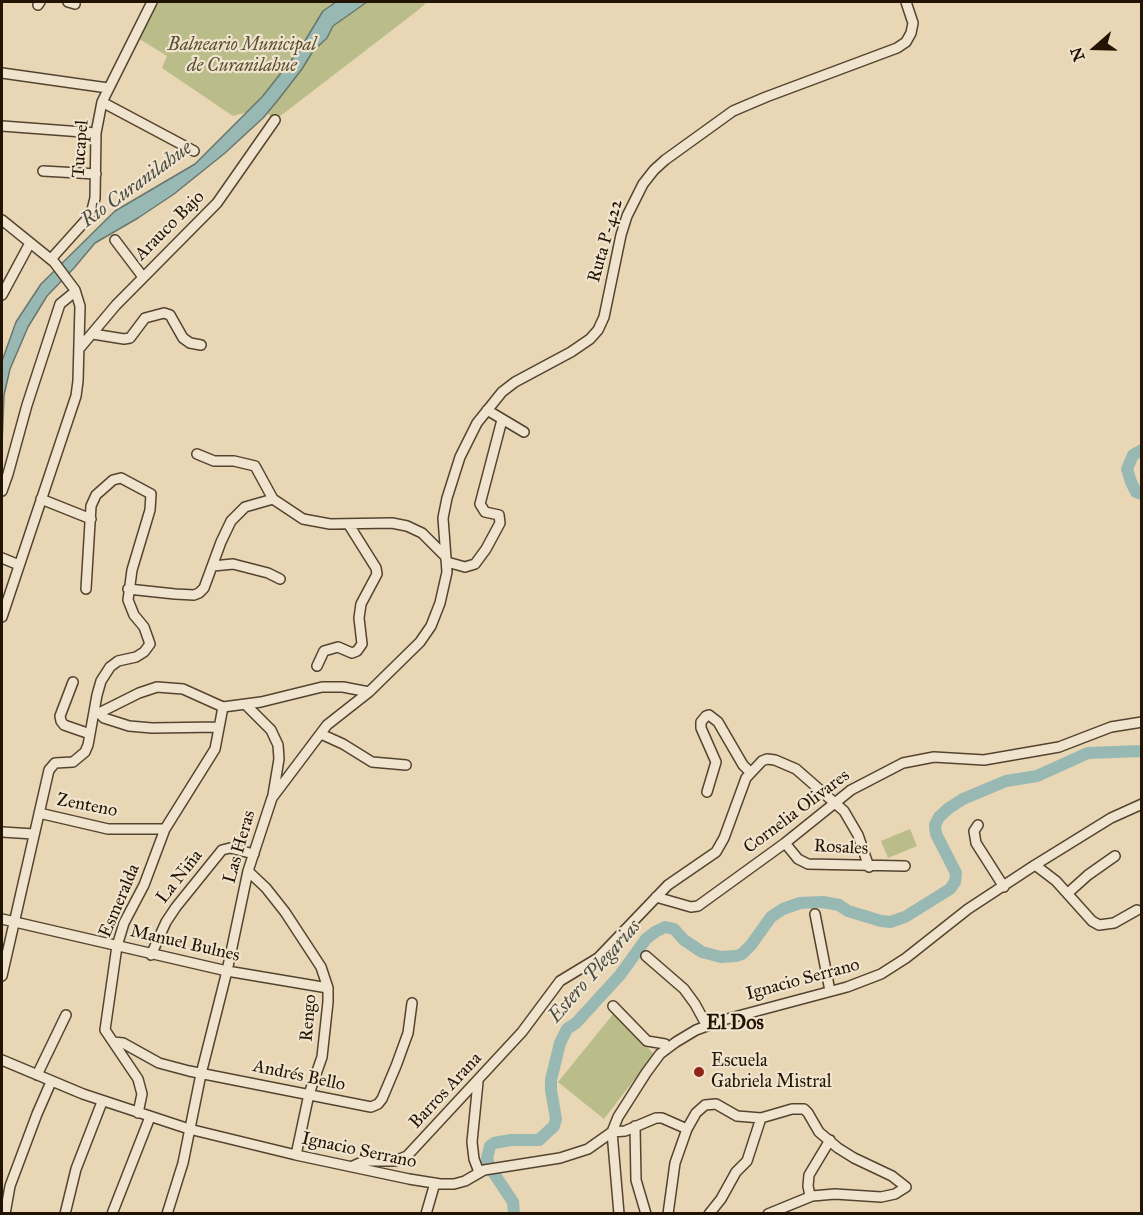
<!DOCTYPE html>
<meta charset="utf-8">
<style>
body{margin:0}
#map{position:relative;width:1143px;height:1215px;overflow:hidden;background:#e8d6b4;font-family:"IM FELL Great Primer",serif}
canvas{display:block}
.frame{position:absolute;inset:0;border:3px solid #231303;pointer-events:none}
.north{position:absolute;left:1065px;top:18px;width:60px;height:60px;-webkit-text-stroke:4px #f0e4ce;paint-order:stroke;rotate:250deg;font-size:16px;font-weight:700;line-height:24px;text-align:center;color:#231303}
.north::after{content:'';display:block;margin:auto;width:21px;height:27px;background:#231303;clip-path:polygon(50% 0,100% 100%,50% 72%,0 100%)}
</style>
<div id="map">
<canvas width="1143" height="1215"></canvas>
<div class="frame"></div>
<div class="north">N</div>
</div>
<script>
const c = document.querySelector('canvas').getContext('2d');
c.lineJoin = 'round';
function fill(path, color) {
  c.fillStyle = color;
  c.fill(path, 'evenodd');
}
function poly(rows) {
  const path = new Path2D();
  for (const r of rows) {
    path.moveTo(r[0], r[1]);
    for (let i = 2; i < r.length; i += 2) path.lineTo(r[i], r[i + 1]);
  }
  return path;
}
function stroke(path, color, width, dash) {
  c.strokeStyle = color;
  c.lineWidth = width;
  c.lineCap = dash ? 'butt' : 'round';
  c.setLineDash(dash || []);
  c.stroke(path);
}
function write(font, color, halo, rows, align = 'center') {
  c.font = font + ' "IM FELL Great Primer",serif';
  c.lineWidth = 4.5;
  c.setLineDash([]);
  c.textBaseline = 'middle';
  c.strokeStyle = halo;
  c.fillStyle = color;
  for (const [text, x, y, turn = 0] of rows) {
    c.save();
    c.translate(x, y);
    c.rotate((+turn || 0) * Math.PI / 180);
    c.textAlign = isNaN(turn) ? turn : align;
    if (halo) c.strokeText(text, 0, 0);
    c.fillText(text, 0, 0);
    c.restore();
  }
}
fill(poly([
 [157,2,427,2,417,11,275,120,261,108,233,116,162,68,167,56,138,38],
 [910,829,917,846,888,858,881,841],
 [614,1013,654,1054,604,1119,558,1082]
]), '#babc8a');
const water = poly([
 [336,2,367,2,333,26,327,38,313,51,302,69,278,100,263,118,225,153,174,194,138,218,95,243,74,268,47,296,28,327,10,369,4,395,2,445,2,361,16,322,41,284,115,211,195,164,262,97,300,49,323,11,336,2]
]);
fill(water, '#98b8b3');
stroke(water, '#69766d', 1.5);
stroke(poly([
 [1142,450,1133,455,1127,469,1131,482,1136,492,1142,494],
 [514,1214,513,1202,489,1166,487,1158,490,1146,494,1143,511,1140,539,1140,554,1126,556,1119,551,1090,551,1080,560,1043,567,1029,576,1023,620,975,646,939,655,932,665,927,674,929,684,940,702,952,721,957,736,956,742,954,751,945,771,917,783,909,800,903,823,902,839,905,848,911,881,921,890,922,905,917,950,889,955,882,956,873,936,834,935,825,939,817,949,808,963,799,1006,781,1037,776,1088,753,1142,751]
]), '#98b8b3', 12);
const minor = poly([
 [68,2,75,4],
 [38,5,40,2],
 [2,73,108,88],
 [102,102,194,151],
 [2,126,96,133],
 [43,171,96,174],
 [2,220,54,262,75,290,80,306,78,381,76,396,2,617],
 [115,240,143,277],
 [51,259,86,220,92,210,95,198,96,133,102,102,152,2],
 [2,295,30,243],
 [93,334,124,339,130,338,145,318,164,313,170,315,183,338,190,343,201,345],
 [79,349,116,305,217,203,275,120],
 [487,410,524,432],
 [197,454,214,461,234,461,255,466,273,499],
 [2,491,8,474,27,405,60,304,71,295,76,294],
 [41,499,91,519],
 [2,558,19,565],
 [447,562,465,567,475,564,486,549,500,523,499,515,485,512,480,504,502,420],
 [213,566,233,564,268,573,280,579],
 [128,589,175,594,194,595,199,593,204,588,221,542,231,521,245,507,273,499,303,519,330,524,392,523,407,526,422,533,445,556],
 [317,666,324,651,338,647,352,653,357,651,362,644,359,618,361,604,377,574,376,568,349,525],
 [73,682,60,716,61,721,64,725,90,734],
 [246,705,271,730,278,745,279,759,273,795],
 [94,712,99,713,139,693,157,687,183,689,223,707,261,702,322,687,343,687,369,692],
 [99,713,104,718,129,726,152,728,219,727],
 [321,734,343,744,372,762,406,765],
 [707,792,716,762,701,728,701,722,706,716,709,715,718,722,743,765,750,772],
 [39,813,108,829,165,829],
 [978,825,974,831,976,843,1004,887],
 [2,832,34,834],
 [785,843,798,859,808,864,905,866],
 [1035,865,1056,881,1092,921,1099,925,1114,923,1137,910],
 [248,871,266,888,285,912,321,967,328,988,328,1002,322,1057,309,1094,296,1155],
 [1068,893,1088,875,1115,856],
 [656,897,691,907,698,906,785,843,851,790,903,763,934,757,984,760,1059,747,1111,727,1142,722],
 [815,914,830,991],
 [2,919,227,971,328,988],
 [151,955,166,922,176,907,222,850,230,848,254,854],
 [646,956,684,989,695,1004,707,1026],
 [2,976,49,770,55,763,73,762,85,752,88,745,97,695,101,681,110,667,118,661,136,657,144,652,150,644,144,627,134,615,128,600,132,570,150,510,151,494,121,478,113,480,96,495,91,506,86,589],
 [613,1006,647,1041,665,1044,667,1048],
 [113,1042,123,1043,159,1063,189,1071,371,1107,378,1104,382,1099,396,1066,408,1033,412,1003],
 [2,1060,83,1094,189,1129,296,1155,409,1179,440,1184,454,1184,465,1181,484,1170,560,1158,588,1149,612,1132,618,1117,646,1073,660,1054,676,1042,696,1030,723,1020,847,987,881,974,906,958,968,909,1035,865,1111,818,1142,804],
 [37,1075,66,1015],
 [478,1082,472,1142,474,1159,479,1172],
 [138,1113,142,1094,138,1079,105,1030,117,946,124,923,144,885,165,829,215,749,223,707],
 [635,1126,636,1180,646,1214],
 [353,1166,364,1161,395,1161,407,1156,522,1032,560,981,598,958,668,885,716,852,724,838,746,778,762,761,767,759,775,760,796,769,844,811,858,835,869,867],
 [810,1196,808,1186,809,1175,830,1140],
 [5,1214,10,1186,37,1114,51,1082],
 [65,1214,76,1169,102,1102],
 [112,1214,150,1117],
 [167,1214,183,1163,201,1074,227,971,248,871,272,798,327,725,369,692,420,642,431,626,440,603,447,572,443,518,447,498,460,457,477,423,502,392,515,382,571,352,590,339,598,330,604,317,621,235,627,216,643,184,654,170,665,160,733,111,766,97,897,48,906,42,911,33,913,23,906,2],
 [426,1214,435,1183],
 [619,1214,612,1132,625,1131,656,1118,662,1118,687,1129],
 [668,1214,675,1163,687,1129,696,1113,705,1105,716,1104,737,1116,761,1118,792,1109,804,1109,808,1113,819,1132,838,1148,854,1158,892,1176,906,1187,895,1194,881,1197,835,1194,812,1196,768,1214],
 [709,1214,721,1199,736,1172,747,1161,761,1118]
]);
stroke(minor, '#54442f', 12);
stroke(minor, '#f0e4ce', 9);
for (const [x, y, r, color] of [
 [699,1072,6,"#8f2418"]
]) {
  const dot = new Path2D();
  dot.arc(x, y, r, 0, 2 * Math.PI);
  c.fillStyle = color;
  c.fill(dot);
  stroke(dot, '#f0e4ce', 2);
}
write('italic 18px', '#584e32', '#f0e4ce', [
 ["Balneario Municipal",242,46],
 ["de Curanilahue",242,67]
]);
write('18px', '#231303', '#f0e4ce', [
 ["Tucapel",81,149,-86],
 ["Arauco Bajo",170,226,-45],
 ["Ruta P-422",606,241,-74],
 ["Zenteno",87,806,11],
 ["Cornelia Olivares",797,812,-37],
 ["Las Heras",240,847,-74],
 ["Rosales",841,848,3],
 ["La Niña",180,877,-52],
 ["Esmeralda",120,901,-67],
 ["Manuel Bulnes",185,944,13],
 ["Ignacio Serrano",803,980,-15],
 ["Rengo",309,1018,-85],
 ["Andrés Bello",299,1076,12],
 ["Barros Arana",446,1091,-47],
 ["Ignacio Serrano",359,1151,12]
]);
write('18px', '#231303', '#f0e4ce', [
 ["Escuela",711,1062],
 ["Gabriela Mistral",711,1083]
], 'left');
write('italic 20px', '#4c4d41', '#f0e4ce', [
 ["Río Curanilahue",137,185,-36],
 ["Estero Plegarias",595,972,-49]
]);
write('bold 20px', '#231303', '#f0e4ce', [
 ["El Dos",735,1024]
]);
</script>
